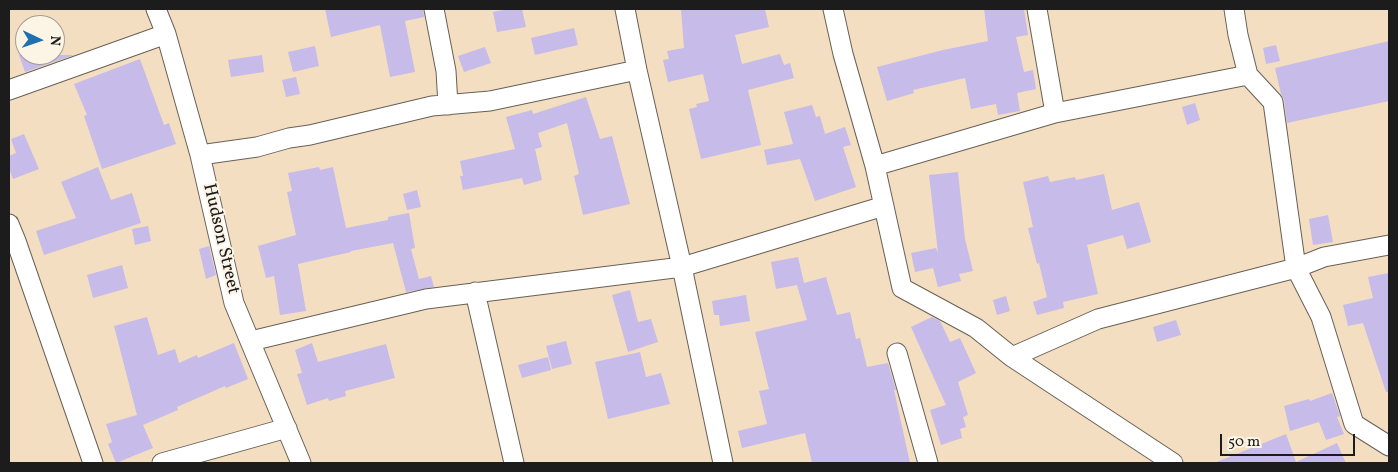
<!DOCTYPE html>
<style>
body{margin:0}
#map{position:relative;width:1398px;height:472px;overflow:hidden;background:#f4dec1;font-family:Vollkorn,serif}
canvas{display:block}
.frame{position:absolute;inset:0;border:10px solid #1c1c1c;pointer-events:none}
.north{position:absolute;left:15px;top:15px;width:50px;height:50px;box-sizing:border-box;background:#fcf5e5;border:1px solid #a29e95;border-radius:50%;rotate:93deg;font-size:14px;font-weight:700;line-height:20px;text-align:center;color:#1c1c1c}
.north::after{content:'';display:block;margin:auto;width:18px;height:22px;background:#1f6fb2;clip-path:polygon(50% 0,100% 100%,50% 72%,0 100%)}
.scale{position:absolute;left:1220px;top:434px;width:135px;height:22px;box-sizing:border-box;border:2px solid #1c1c1c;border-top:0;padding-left:6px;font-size:15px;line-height:18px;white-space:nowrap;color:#1c1c1c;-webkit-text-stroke:4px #fcf5e5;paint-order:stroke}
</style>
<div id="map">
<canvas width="1398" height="472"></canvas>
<div class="frame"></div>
<div class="north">N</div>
<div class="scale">50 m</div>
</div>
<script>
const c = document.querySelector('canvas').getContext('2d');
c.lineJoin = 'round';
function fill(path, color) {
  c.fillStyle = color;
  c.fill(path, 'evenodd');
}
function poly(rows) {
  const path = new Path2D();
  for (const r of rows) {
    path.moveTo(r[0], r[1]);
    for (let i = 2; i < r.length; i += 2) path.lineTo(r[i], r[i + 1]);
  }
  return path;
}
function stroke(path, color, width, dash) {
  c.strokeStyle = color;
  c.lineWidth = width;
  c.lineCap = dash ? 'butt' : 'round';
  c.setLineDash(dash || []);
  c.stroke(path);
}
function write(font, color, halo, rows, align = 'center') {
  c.font = font + ' Vollkorn,serif';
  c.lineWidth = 4;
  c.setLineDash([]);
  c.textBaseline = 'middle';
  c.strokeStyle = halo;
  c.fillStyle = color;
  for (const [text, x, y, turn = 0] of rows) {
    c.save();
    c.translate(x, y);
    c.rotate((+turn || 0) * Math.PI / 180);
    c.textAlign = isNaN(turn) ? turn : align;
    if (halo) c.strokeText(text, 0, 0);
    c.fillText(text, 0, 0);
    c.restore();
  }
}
fill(poly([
 [325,9,423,9,424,17,405,21,415,72,390,77,380,25,331,37],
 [508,9,522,9,526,27,497,32,493,12],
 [681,9,765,9,769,27,735,35,742,64,780,54,784,65,790,63,794,78,748,90,761,145,701,159,689,109,697,107,696,104,709,101,703,74,668,82,663,60,669,59,667,51,684,48],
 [984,9,1024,9,1028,35,1016,37,1024,72,1033,70,1036,89,1017,93,1020,111,998,115,996,104,971,109,965,78,913,90,914,93,887,101,877,67,943,50,988,41],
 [574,28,578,45,535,55,531,38],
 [1389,41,1389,101,1287,123,1284,100,1281,94,1275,68],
 [1276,45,1280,61,1266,64,1263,48],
 [315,46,319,66,293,72,288,52],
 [485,47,491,63,464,72,458,56],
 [19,55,74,55,25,72],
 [262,55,264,72,231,77,228,60],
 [140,59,164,125,169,123,176,144,102,169,84,116,87,115,74,84],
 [296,77,300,94,286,97,282,80],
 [586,97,600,139,612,136,630,204,583,215,574,176,579,174,567,123,538,133,542,147,535,149,542,180,524,185,522,178,463,190,460,176,463,176,460,161,515,149,506,117,532,110,533,114],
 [1195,103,1200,120,1187,125,1182,107],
 [812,105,816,117,820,116,825,134,845,127,851,145,843,147,856,187,815,201,800,159,767,165,764,150,793,144,784,112],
 [24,134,39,169,13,179,9,168,9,156,16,153,11,139],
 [98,167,111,200,132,193,141,223,44,255,36,231,76,218,61,182],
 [319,167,320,170,333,167,346,228,388,220,388,217,409,213,415,248,411,249,419,279,431,276,434,287,406,292,393,243,351,251,351,252,298,264,306,311,280,315,274,276,266,278,258,246,296,235,287,192,292,191,288,173],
 [958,172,965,239,973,271,959,274,961,281,938,287,933,268,915,272,911,253,936,248,938,253,929,175],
 [1104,174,1112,210,1139,202,1151,242,1127,249,1123,235,1087,245,1098,294,1063,302,1064,308,1037,315,1033,302,1047,297,1039,263,1037,264,1028,228,1033,227,1023,182,1048,176,1050,182,1075,177,1076,180],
 [417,190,421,207,407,210,403,194],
 [1328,215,1333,242,1313,245,1309,219],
 [148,226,151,241,135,245,132,229],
 [209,246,216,275,206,279,199,249],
 [798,257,804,283,826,277,837,315,850,312,856,339,860,338,867,367,888,363,896,390,894,390,910,463,812,463,805,433,742,448,738,431,767,424,759,391,769,389,755,332,807,320,797,285,776,289,771,262],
 [122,265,128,288,93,298,87,275],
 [1389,273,1389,392,1386,392,1363,323,1348,326,1343,305,1373,298,1368,277],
 [630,290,638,322,651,319,658,342,628,352,612,295],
 [746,295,750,321,720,326,719,315,714,315,712,301],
 [1006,296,1010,311,997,315,993,300],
 [147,317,158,355,175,349,179,363,197,355,198,358,234,343,248,379,226,388,225,386,177,407,178,410,143,425,153,448,116,463,108,444,112,442,106,424,137,415,114,326],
 [932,317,940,321,950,342,960,338,976,373,958,382,968,415,963,417,966,427,960,429,962,438,941,445,930,410,946,405,911,327],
 [1176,320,1181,335,1157,342,1153,327],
 [566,341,572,364,552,369,546,346],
 [312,343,318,362,386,344,395,378,345,391,346,396,329,401,328,398,307,405,297,374,302,373,295,350],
 [640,352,646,377,661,373,670,404,608,419,595,362],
 [548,357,551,370,522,378,518,365],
 [1332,393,1340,416,1337,417,1344,434,1326,440,1319,422,1290,431,1284,406,1309,399,1310,401],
 [1286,434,1296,462,1337,443,1346,463,1214,463]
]), '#c6bbe9');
const street = poly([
 [156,9,166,34,200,155,234,303,301,463],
 [434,9,446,71,448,105],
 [625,9,637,70,682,267,723,463],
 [833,9,843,54,875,166,902,288,976,328,1012,357,1173,463],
 [1037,9,1055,113],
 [1234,9,1238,35,1248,75,1273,102,1296,268,1321,317,1354,424,1389,446],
 [9,90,166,34],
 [200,155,257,147,289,138,310,135,432,106,490,101,637,70],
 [875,166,1055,113,1248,75],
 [9,224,16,241,93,463],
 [475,292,514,463],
 [251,341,426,299,682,267,884,206],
 [897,353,928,463],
 [1012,357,1098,319,1296,268,1324,257,1389,245],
 [162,463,287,428]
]);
stroke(street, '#686056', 21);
stroke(street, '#fff', 19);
write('18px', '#1c1c1c', '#fcf5e5', [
 ["Hudson Street",220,239,77]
]);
</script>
